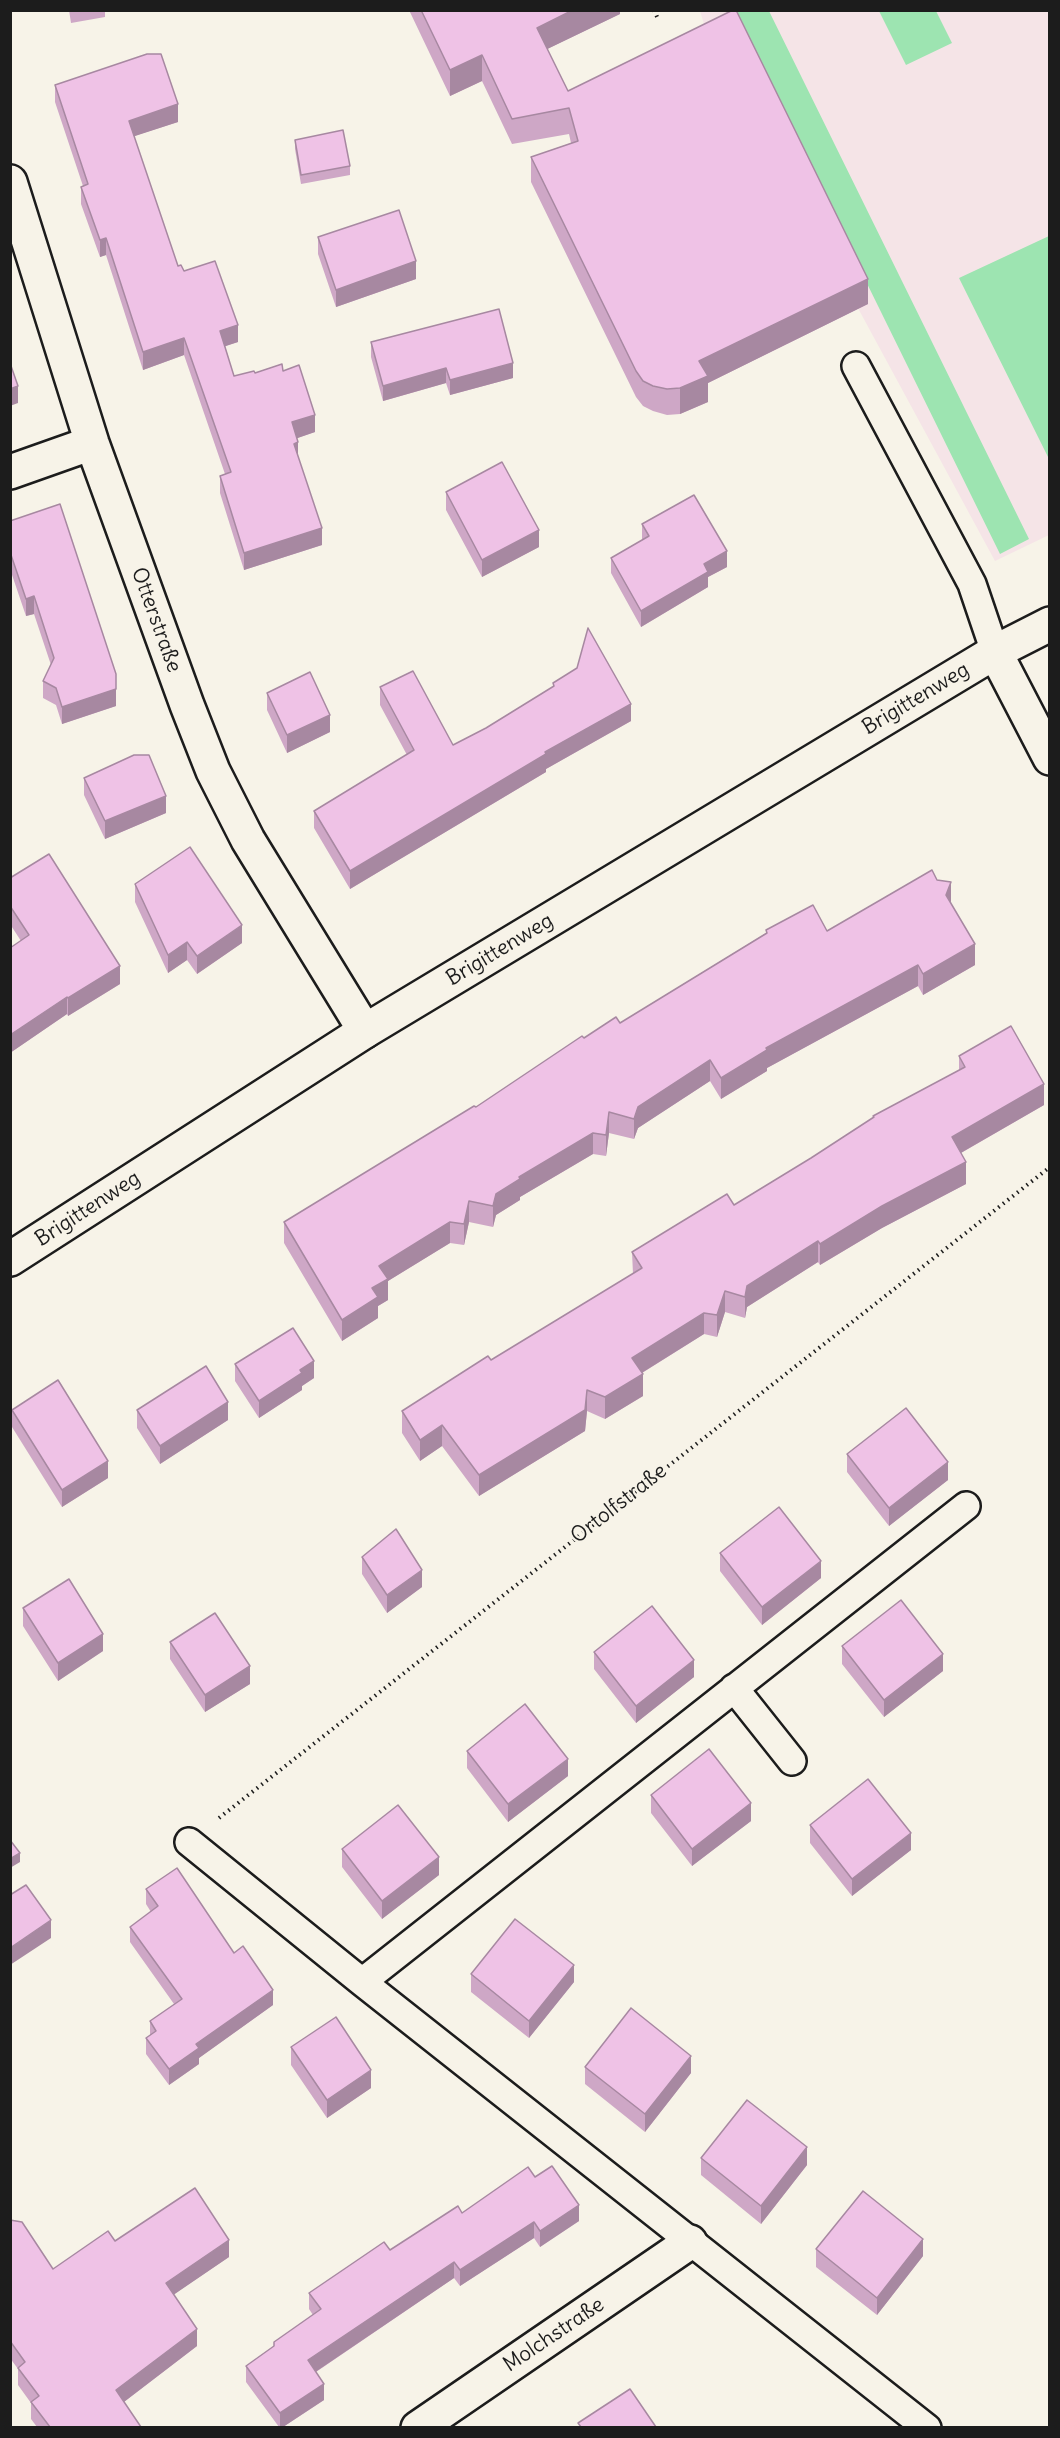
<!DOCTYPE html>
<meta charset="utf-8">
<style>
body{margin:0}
#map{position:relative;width:1060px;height:2438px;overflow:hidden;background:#f7f3e8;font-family:Delius,sans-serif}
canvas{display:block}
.frame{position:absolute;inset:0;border:12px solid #1c1c1c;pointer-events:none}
</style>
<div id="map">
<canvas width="1060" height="2438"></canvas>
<div class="frame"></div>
</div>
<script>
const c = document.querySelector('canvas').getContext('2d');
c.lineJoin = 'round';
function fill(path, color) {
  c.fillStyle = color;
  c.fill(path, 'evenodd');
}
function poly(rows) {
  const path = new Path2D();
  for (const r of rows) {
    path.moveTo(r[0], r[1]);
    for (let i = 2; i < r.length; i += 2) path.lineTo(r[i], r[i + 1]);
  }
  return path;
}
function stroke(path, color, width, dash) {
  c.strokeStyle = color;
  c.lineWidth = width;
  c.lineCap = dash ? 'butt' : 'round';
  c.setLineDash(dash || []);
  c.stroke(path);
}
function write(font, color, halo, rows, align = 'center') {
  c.font = font + ' Delius,sans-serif';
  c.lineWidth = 4.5;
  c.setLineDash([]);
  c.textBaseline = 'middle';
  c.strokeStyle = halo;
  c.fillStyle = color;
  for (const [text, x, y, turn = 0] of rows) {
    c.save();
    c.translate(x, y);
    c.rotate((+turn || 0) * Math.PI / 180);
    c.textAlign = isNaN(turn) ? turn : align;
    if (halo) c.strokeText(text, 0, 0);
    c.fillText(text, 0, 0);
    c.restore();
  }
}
fill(poly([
 [700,11,1049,11,1049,535,995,561,704,24]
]), '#f5e4e7');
fill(poly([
 [733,11,769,11,1029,539,1000,554],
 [879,11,936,11,952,43,906,65],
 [1049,236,1049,459,959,278]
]), '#9de4b1');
const service = poly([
 [856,366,972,584,995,652],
 [734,1688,792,1761],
 [189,1842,362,1982,927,2428],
 [362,1982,966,1506]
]);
const minor = poly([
 [10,182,92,443,187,705,213,771,248,840,365,1031],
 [10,472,92,443],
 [418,2428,690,2242]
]);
const tertiary = poly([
 [995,652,1050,758],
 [10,1259,365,1031,995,652,1050,624]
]);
stroke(service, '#1c1c1c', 32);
stroke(minor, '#1c1c1c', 38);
stroke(tertiary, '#1c1c1c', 38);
stroke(poly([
 [654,10,658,19],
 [219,1818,1050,1167]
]), '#1c1c1c', 4, [1.5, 4.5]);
stroke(service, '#f7f3e8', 27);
stroke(minor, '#f7f3e8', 33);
stroke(tertiary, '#f7f3e8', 33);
fill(poly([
 [69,10,105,10,105,17,71,23],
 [409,10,620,10,620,14,547,49,568,91,868,304,708,383,708,402,680,414,667,415,653,411,643,406,636,397,531,182,531,157,571,143,569,134,512,144,482,81,450,96],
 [55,85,178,122,134,136,178,266,184,271,238,342,225,346,234,376,255,373,283,371,315,432,297,438,298,456,322,545,244,570,220,493,220,476,225,474,184,355,143,370,106,255,100,257,81,204,81,187,83,186,55,102],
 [295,140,350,166,350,175,301,184,295,149],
 [318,237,416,279,336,307,318,254],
 [371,342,513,378,450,395,446,383,383,401,371,357],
 [446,492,539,547,482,577,446,510],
 [10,521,116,706,62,724,56,705,43,698,43,681,51,665,34,614,26,616,10,569],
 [642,524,727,567,708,577,708,587,641,627,611,573,611,558,642,540],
 [553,683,631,721,546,769,546,772,350,889,314,828,314,811,407,755,380,705,380,687,453,745,486,728,553,687],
 [267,693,330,732,287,753,267,710],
 [84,778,166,813,105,839,84,795],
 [10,878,120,984,68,1016,67,1014,10,1053,10,948,21,941,10,924],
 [135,884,242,943,197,974,187,960,168,973,135,902],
 [951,904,975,965,923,995,918,986,767,1068,767,1071,721,1099,710,1081,638,1128,634,1139,609,1133,606,1156,593,1154,520,1197,520,1200,496,1215,493,1227,469,1222,464,1245,450,1243,388,1281,388,1300,378,1306,378,1318,342,1341,284,1243,284,1222,476,1107,584,1038,620,1023,766,933,766,930,827,931],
 [959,1056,1044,1105,961,1153,966,1184,882,1228,820,1265,818,1262,747,1307,745,1318,725,1312,717,1337,704,1334,642,1373,643,1396,605,1419,587,1411,585,1431,479,1496,442,1446,420,1461,402,1433,402,1411,491,1360,633,1274,632,1252,734,1205,811,1158,873,1118,873,1116,959,1070],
 [235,1364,314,1378,302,1386,302,1390,259,1418,235,1381],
 [12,1410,108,1478,62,1507,12,1427],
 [137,1410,228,1420,160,1464,137,1428],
 [847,1454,948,1480,889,1526,847,1472],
 [720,1553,821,1578,762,1625,720,1571],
 [362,1557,422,1587,387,1613,362,1574],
 [23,1608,103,1651,58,1681,23,1626],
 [170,1642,250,1684,205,1712,170,1659],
 [842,1646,943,1671,884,1717,842,1664],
 [594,1652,694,1677,636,1723,594,1669],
 [467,1751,568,1776,508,1822,467,1768],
 [651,1795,751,1821,692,1866,651,1813],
 [810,1825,911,1850,852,1896,810,1843],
 [342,1849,439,1875,382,1919,342,1867],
 [146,1889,234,1953,273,2005,199,2058,199,2064,169,2085,146,2054,146,2038,150,2036,150,2021,174,2004,130,1942,130,1927,151,1912,146,1904],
 [471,1974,574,1982,529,2038,471,1992],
 [291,2047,371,2088,327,2118,291,2065],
 [585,2067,691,2073,645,2132,585,2084],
 [701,2158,807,2165,761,2224,701,2175],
 [535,2177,579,2221,540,2247,534,2238,460,2286,454,2278,316,2372,324,2400,283,2427,279,2427,246,2382,246,2366,274,2346,313,2315,309,2309,309,2293,462,2213],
 [10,2220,53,2269,115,2241,229,2257,174,2294,197,2346,124,2402,141,2427,37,2427,31,2419,31,2403,18,2385,18,2369,10,2358],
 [816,2249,923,2256,877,2315,816,2267]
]), '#cea7c6');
fill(poly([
 [573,10,620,10,620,14,537,54,537,28],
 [482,55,482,81,450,96,450,70],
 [178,104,178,122,129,138,129,121],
 [106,238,106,255,100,257,100,240],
 [416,261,416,279,336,307,336,290],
 [868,279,868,304,708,383,708,402,680,414,680,388,699,361],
 [238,325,238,342,220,348,220,331],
 [184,338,184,355,143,370,143,352],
 [513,363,513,378,450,395,450,380],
 [446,368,446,383,383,401,383,386],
 [18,386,18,403,10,406,10,389],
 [315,415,315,432,292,440,292,422],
 [298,442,298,460,294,444],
 [322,528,322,545,244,570,244,553],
 [539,530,539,547,482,577,482,560],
 [727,551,727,567,708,577,708,587,641,627,641,611,704,564],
 [34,596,34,614,26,616,26,599],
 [116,689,116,706,62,724,62,707],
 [631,704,631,721,546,769,546,772,350,889,350,871,545,752],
 [330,715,330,732,287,753,287,735],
 [166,796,166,813,105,839,105,821],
 [951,882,951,903,946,895],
 [242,925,242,943,197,974,197,956],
 [187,942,187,960,168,973,168,955],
 [975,944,975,965,923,995,923,974],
 [918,965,918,986,767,1068,767,1071,721,1099,721,1078,766,1048],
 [120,966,120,984,68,1016,68,998],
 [67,997,67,1014,10,1053,10,1035],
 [710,1060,710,1081,638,1128,634,1139,634,1119,638,1107],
 [1044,1084,1044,1105,952,1158,952,1137],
 [609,1112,609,1133,606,1156,606,1135],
 [593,1133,593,1154,520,1197,520,1200,496,1215,493,1227,493,1206,496,1194,519,1177],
 [966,1162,966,1184,882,1228,820,1265,820,1244,882,1206],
 [469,1201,469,1222,464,1245,464,1224],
 [450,1222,450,1243,388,1281,388,1300,378,1306,378,1318,342,1341,342,1320,379,1266],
 [818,1241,818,1262,747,1307,745,1318,745,1297,747,1286],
 [725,1291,725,1312,717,1337,717,1315],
 [704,1313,704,1334,632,1379,632,1358],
 [314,1361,314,1378,302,1386,302,1390,259,1418,259,1401,300,1370],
 [643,1374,643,1396,605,1419,605,1397],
 [587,1390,587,1411,585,1431,479,1496,479,1475],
 [228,1402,228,1420,160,1464,160,1446],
 [442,1425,442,1446,420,1461,420,1440],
 [108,1461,108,1478,62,1507,62,1490],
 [948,1462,948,1480,889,1526,889,1508],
 [821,1561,821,1578,762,1625,762,1607],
 [422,1570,422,1587,387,1613,387,1595],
 [103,1634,103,1651,58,1681,58,1663],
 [943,1654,943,1671,884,1717,884,1700],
 [694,1660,694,1677,636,1723,636,1706],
 [250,1666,250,1684,205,1712,205,1695],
 [568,1759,568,1776,508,1822,508,1804],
 [751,1803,751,1821,692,1866,692,1849],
 [911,1833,911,1850,852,1896,852,1879],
 [20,1853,20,1862,10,1868,10,1859],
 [439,1857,439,1875,382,1919,382,1901],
 [51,1920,51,1938,10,1965,10,1948],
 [574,1965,574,1982,529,2038,529,2021],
 [273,1990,273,2005,199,2058,199,2064,169,2085,169,2069,196,2044],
 [691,2056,691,2073,645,2132,645,2114],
 [371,2070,371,2088,327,2118,327,2100],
 [807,2147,807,2165,761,2224,761,2206],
 [579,2205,579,2221,540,2247,540,2231],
 [534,2222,534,2238,460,2286,460,2270],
 [923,2239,923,2256,877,2315,877,2298],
 [229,2240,229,2257,166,2300,166,2283],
 [454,2262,454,2278,308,2377,308,2360],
 [197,2329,197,2346,116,2408,116,2390],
 [324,2384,324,2400,283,2427,280,2427,280,2413]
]), '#a788a1');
const building = poly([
 [421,10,573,10,537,28,568,91,733,10,736,10,868,279,699,361,708,376,680,388,667,389,653,386,643,381,636,371,531,157,578,141,569,108,512,119,482,55,450,70,421,10],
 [147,54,161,54,178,104,129,121,178,266,181,265,184,271,215,261,238,325,220,331,234,376,254,371,255,373,282,364,283,371,299,365,315,415,292,422,298,442,294,444,322,528,244,553,220,476,231,472,184,338,143,352,106,238,100,240,81,187,88,184,55,85,147,54],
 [343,130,350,166,301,175,295,140,343,130],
 [399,210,416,261,336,290,318,237,399,210],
 [499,309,513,363,450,380,446,368,383,386,371,342,499,309],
 [10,363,18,386,10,389,10,363],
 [502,462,539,530,482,560,446,492,502,462],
 [694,495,727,551,704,564,708,572,641,611,611,558,649,536,642,524,694,495],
 [60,504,116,674,116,689,62,707,56,688,43,681,54,658,34,596,26,599,10,552,10,521,60,504],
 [588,628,631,704,545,752,546,754,350,871,314,811,414,750,380,687,413,671,453,745,486,728,554,686,553,683,577,668,588,628],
 [310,672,330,715,287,735,267,693,310,672],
 [134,755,149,755,166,796,105,821,84,778,134,755],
 [190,847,242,925,197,956,187,942,168,955,135,884,190,847],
 [49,854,120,966,68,998,67,997,10,1035,10,948,29,935,10,906,10,878,49,854],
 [932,870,937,880,951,882,946,895,975,944,923,974,918,965,766,1048,767,1050,721,1078,710,1060,638,1107,634,1119,609,1112,606,1135,593,1133,519,1177,520,1179,496,1194,493,1206,469,1201,464,1224,450,1222,379,1266,388,1279,372,1288,378,1297,342,1320,284,1222,474,1106,476,1107,582,1036,584,1038,616,1017,620,1023,767,933,766,930,813,905,827,931,932,870],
 [1011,1026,1044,1084,952,1137,966,1162,882,1206,820,1244,818,1241,747,1286,745,1297,725,1291,717,1315,704,1313,632,1358,643,1374,605,1397,587,1390,585,1410,479,1475,442,1425,420,1440,402,1411,488,1356,491,1360,642,1268,632,1252,727,1194,734,1205,811,1158,874,1117,873,1116,965,1067,959,1056,1011,1026],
 [293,1328,314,1361,300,1370,302,1373,259,1401,235,1364,293,1328],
 [206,1366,228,1402,160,1446,137,1410,206,1366],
 [58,1380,108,1461,62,1490,12,1410,58,1380],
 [906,1408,948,1462,889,1508,847,1454,906,1408],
 [779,1507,821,1561,762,1607,720,1553,779,1507],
 [396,1529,422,1570,387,1595,362,1557,396,1529],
 [69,1579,103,1634,58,1663,23,1608,69,1579],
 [901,1600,943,1654,884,1700,842,1646,901,1600],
 [652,1606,694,1660,636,1706,594,1652,652,1606],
 [215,1613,250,1666,205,1695,170,1642,215,1613],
 [525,1704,568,1759,508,1804,467,1751,525,1704],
 [709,1749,751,1803,692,1849,651,1795,709,1749],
 [868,1779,911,1833,852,1879,810,1825,868,1779],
 [398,1805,439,1857,382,1901,342,1849,398,1805],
 [10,1840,20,1853,10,1859,10,1840],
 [177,1868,234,1953,243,1946,273,1990,196,2044,199,2048,169,2069,146,2038,156,2031,150,2021,182,1999,130,1927,158,1906,146,1889,177,1868],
 [26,1885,51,1920,10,1948,10,1895,26,1885],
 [515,1919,574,1965,529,2021,471,1974,515,1919],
 [631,2008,691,2056,645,2114,585,2067,631,2008],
 [336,2017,371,2070,327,2100,291,2047,336,2017],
 [747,2100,807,2147,761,2206,701,2158,747,2100],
 [552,2166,579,2205,540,2231,534,2222,460,2270,454,2262,308,2360,324,2384,280,2413,246,2366,274,2346,274,2342,321,2309,309,2293,384,2242,390,2250,458,2206,462,2213,528,2167,535,2177,552,2166],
 [195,2188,229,2240,166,2283,197,2329,116,2390,141,2427,50,2427,31,2402,39,2396,18,2368,25,2362,10,2341,10,2220,22,2222,53,2269,108,2231,115,2241,195,2188],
 [863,2191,923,2239,877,2298,816,2249,863,2191],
 [630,2389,656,2427,581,2427,578,2423,630,2389]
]);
fill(building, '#efc2e6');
stroke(building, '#a788a1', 1.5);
write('21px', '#1c1c1c', '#f7f3e8', [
 ["Otterstraße",156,620,70],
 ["Brigittenweg",916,699,-31],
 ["Brigittenweg",500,950,-31],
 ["Brigittenweg",88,1209,-33],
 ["Ortolfstraße",619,1504,-38],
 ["Molchstraße",554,2335,-34]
]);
</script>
